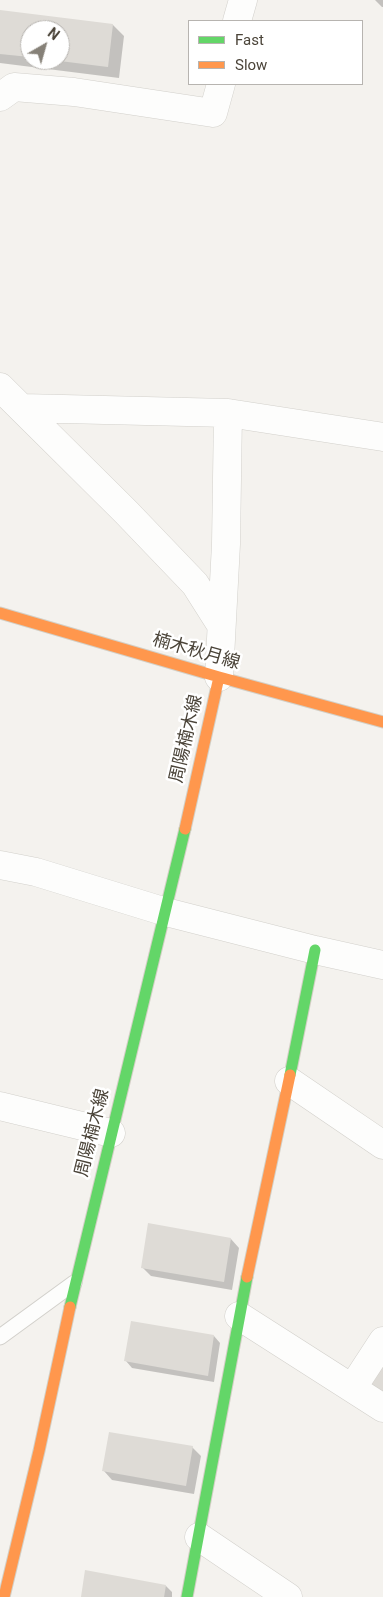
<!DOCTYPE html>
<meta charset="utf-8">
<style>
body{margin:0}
#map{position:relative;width:383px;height:1597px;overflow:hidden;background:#f4f2ee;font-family:Roboto,sans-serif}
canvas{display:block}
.legend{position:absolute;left:188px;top:20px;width:175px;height:65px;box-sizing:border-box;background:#fff;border:1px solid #b7b4b0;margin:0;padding:6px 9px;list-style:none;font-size:15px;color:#4b4439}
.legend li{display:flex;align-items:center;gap:10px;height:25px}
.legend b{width:25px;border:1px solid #b7b4b0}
.north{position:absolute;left:20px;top:20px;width:50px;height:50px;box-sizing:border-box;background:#fff;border:1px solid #b7b4b0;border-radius:50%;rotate:38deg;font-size:14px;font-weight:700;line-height:20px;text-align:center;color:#4b4439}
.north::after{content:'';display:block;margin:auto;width:18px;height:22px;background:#868178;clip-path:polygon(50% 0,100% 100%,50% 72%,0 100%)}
</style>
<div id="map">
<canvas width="383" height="1597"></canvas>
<ul class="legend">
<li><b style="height:6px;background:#63d668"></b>Fast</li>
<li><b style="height:6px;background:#ff974d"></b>Slow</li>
</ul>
<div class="north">N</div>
</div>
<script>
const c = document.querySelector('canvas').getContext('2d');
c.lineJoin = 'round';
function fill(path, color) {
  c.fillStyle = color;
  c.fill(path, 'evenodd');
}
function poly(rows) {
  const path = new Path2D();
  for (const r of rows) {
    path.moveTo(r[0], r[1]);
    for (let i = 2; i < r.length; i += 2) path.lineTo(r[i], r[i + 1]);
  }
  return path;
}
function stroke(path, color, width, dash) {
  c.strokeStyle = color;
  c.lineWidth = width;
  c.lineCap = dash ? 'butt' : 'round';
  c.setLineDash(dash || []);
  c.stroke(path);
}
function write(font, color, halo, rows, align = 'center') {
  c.font = font + ' Roboto,"Noto Sans JP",sans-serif';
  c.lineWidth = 5;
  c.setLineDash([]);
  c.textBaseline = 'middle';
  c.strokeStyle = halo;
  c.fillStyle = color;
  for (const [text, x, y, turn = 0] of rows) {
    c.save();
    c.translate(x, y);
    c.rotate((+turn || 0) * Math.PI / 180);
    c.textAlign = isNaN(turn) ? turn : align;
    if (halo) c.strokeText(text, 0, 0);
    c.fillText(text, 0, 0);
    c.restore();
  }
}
fill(poly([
 [375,0,383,0,383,7,382,7],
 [0,11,113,25,124,36,119,78,0,63],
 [30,30,60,30,60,60,30,60],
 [231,1239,239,1248,232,1290,151,1276,142,1267],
 [214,1336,220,1343,214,1382,132,1368,126,1361],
 [192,1447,201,1456,194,1494,112,1480,104,1471],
 [166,1586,172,1592,172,1597,82,1597]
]), '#0003');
fill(poly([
 [0,10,113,24,108,67,60,61,60,30,30,30,30,57,0,54],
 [148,1223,231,1238,224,1282,141,1268],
 [131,1321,214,1335,208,1376,124,1361],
 [383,1359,383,1394,367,1383],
 [109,1432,193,1446,186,1486,102,1471],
 [85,1570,166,1585,164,1597,81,1597]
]), '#dedbd6');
const lane = poly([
 [0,1337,74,1283]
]);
const street = poly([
 [237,21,243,0],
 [0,97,14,87,74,92,213,113,221,84],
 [0,387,126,512,195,584,221,625],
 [22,408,228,413,383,437],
 [219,677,226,544,228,413],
 [0,865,36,872,166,912,315,950,383,965],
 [289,1081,383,1145],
 [0,1106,111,1133],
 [239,1316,383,1408],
 [353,1387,383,1341],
 [199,1537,288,1597]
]);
const fast = poly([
 [290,1075,315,950],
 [70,1307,185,829],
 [187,1597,247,1277]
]);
const slow = poly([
 [0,613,219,677,383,722],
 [185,829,219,677],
 [247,1277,290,1075],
 [4,1597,39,1451,70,1307]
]);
stroke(lane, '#d2d0cb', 17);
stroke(street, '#d2d0cb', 29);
stroke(fast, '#d3cfc5', 13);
stroke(slow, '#d3cfc5', 13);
stroke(lane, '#fdfdfc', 15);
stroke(street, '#fdfdfc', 28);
stroke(fast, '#63d668', 11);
stroke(slow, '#ff974d', 11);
write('18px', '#4b4439', '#fff', [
 ["楠木秋月線",196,652,16],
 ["周陽楠木線",187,739,-77],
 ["周陽楠木線",93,1133,-76]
]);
</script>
